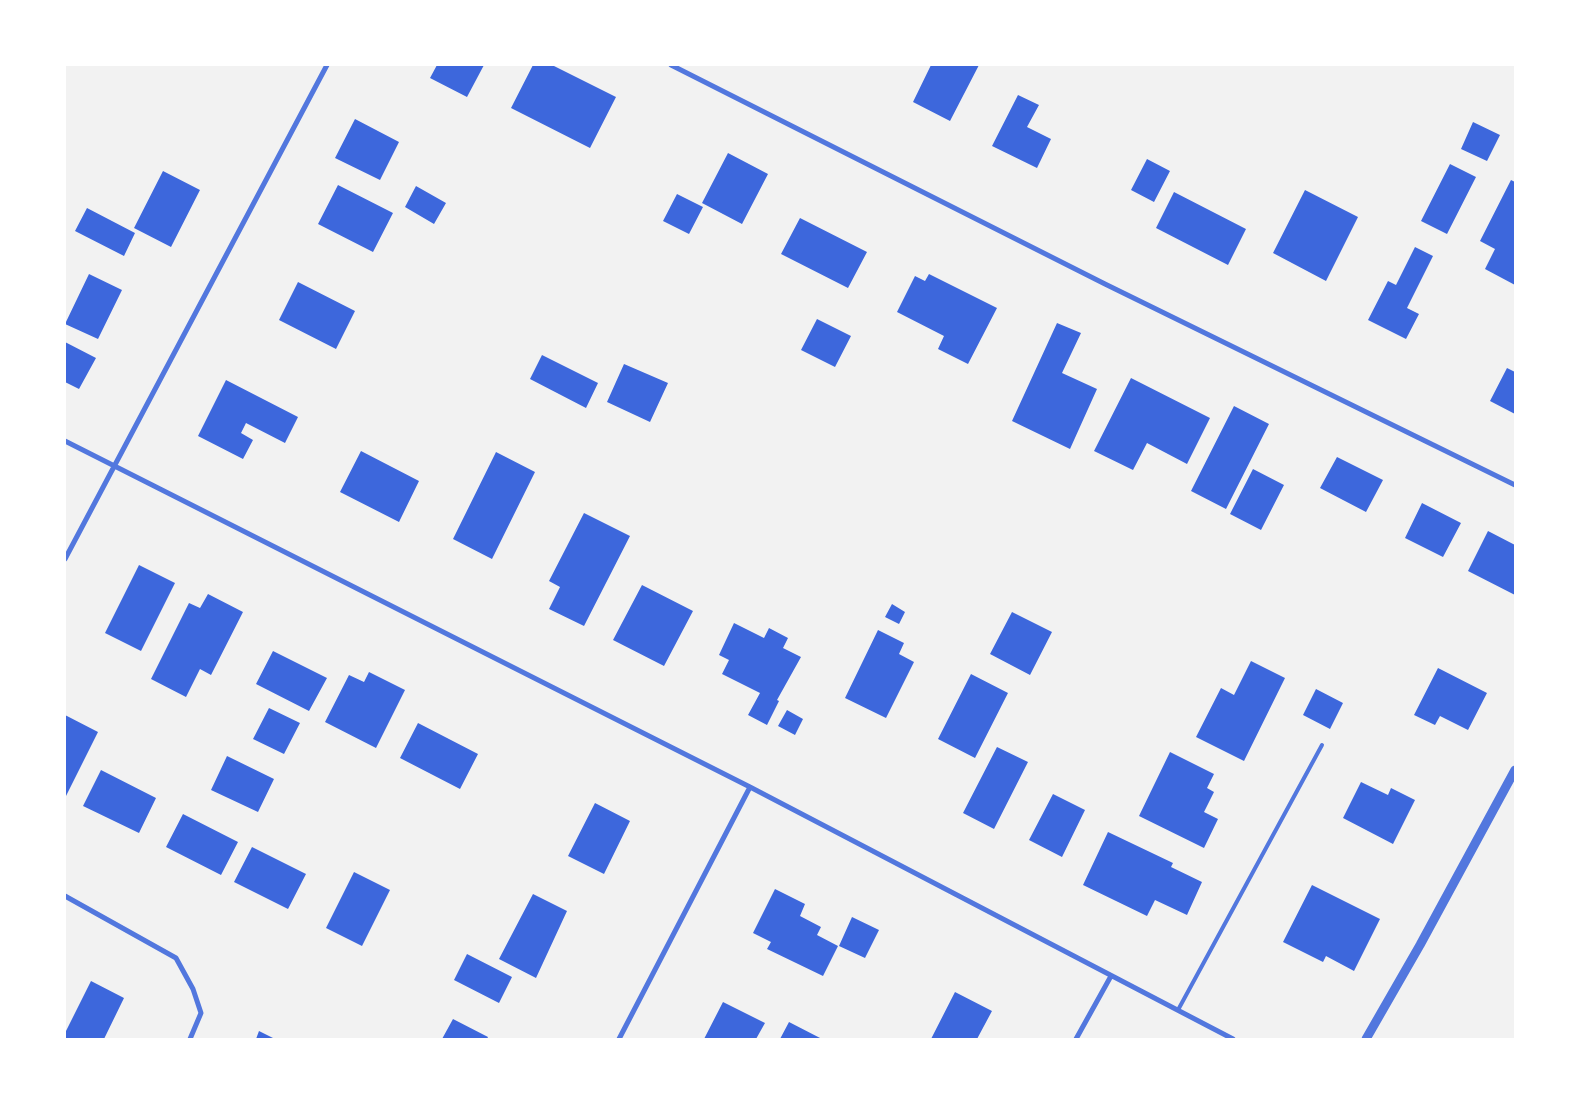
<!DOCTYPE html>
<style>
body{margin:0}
#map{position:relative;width:1580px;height:1104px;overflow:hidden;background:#f2f2f2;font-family:"Archivo Narrow",sans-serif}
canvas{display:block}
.frame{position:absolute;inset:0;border:66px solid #fff;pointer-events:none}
</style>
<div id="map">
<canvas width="1580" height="1104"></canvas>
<div class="frame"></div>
</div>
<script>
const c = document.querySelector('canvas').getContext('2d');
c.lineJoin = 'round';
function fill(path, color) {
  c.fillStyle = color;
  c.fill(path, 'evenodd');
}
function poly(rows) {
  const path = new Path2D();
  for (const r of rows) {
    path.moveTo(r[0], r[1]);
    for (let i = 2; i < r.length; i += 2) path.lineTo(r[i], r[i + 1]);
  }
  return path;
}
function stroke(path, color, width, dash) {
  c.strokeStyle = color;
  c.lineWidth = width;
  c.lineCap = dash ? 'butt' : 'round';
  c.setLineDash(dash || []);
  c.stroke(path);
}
fill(poly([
 [437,65,484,65,467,97,430,78],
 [533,65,552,65,616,97,590,148,511,108],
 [931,65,979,65,950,121,913,102],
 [1018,95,1039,105,1027,127,1051,139,1037,168,992,146],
 [355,119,399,142,380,180,335,158],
 [1473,122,1500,135,1487,161,1461,149],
 [728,153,768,174,742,224,702,203],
 [1147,159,1170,171,1154,202,1131,190],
 [1450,164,1476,177,1447,234,1421,221],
 [163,171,200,190,171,247,134,228],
 [1511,180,1515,182,1515,285,1485,269,1495,249,1480,241],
 [338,185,393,213,373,252,318,224],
 [416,186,446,203,434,224,405,207],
 [1305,190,1358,217,1326,281,1273,253],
 [1174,192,1246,229,1228,265,1156,228],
 [677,194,703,207,689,234,663,221],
 [87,208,135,233,124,256,75,231],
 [800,218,867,252,848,288,781,254],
 [1415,247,1433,256,1407,308,1419,314,1406,339,1368,320,1388,281,1396,285],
 [89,274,122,290,98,339,65,324],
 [929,274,997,308,968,364,938,349,944,336,897,312,915,276,925,281],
 [298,282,355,311,336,349,279,320],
 [817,319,851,336,835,367,801,350],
 [1057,323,1081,333,1062,373,1097,389,1070,449,1012,421],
 [65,342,96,358,79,389,65,382],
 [542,355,598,383,586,408,530,379],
 [624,364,668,383,650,422,607,402],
 [1507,368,1515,372,1515,414,1490,401],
 [1131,378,1210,418,1187,464,1147,443,1133,470,1094,451],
 [226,380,298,417,285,443,246,423,241,433,253,440,243,459,198,436],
 [1234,406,1269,424,1226,509,1191,491],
 [361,451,419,481,399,522,340,492],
 [496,452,535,472,492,559,453,539],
 [1337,457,1383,480,1366,512,1320,488],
 [1253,469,1284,485,1261,530,1230,514],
 [1422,503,1461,523,1443,557,1405,538],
 [584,513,630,536,584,626,549,609,560,587,549,581],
 [1488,531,1515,545,1515,595,1468,571],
 [139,565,175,583,141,651,105,633],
 [642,585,693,611,664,666,613,640],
 [208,594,243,612,211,675,200,669,186,697,151,679,189,603,200,608],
 [892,604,905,612,899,624,885,617],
 [1012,612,1052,632,1030,675,990,654],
 [734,623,764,638,769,628,788,638,783,648,801,657,777,700,779,701,767,725,748,715,760,693,722,674,729,660,719,655],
 [878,630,904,643,899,654,914,662,886,718,845,698],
 [273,651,327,678,309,711,256,684],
 [1251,661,1285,678,1244,761,1196,737,1221,688,1234,695],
 [1438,668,1487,693,1468,730,1440,716,1435,725,1414,715],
 [369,672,405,690,376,748,325,722,349,675,364,682],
 [971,674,1008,693,975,758,938,739],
 [1316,689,1343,703,1330,729,1303,715],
 [269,708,300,723,284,754,253,739],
 [787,710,803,719,795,735,778,726],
 [65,715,98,732,65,798],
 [418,723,478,754,460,789,400,758],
 [997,747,1028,762,994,829,963,813],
 [1170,752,1214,774,1207,788,1214,792,1204,812,1218,819,1204,848,1139,816],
 [227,756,274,779,258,812,211,790],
 [101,770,156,798,139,833,83,806],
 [1361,782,1388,795,1391,788,1415,800,1393,844,1343,818],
 [1053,794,1085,810,1062,857,1029,840],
 [595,803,630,821,604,874,568,856],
 [183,814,238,842,221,875,166,847],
 [1108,832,1173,863,1171,867,1202,882,1187,915,1155,900,1147,916,1083,885],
 [252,847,306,874,288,909,234,882],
 [354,872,390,890,362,946,326,928],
 [1312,885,1380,919,1354,971,1326,956,1323,962,1283,942],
 [775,889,805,904,800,916,821,927,817,935,838,946,823,976,767,949,771,942,753,933],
 [533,894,567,911,536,978,499,959],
 [852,917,879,930,865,958,839,946],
 [467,954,512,977,499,1003,454,980],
 [91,981,124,998,104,1039,65,1039,65,1033],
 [955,992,992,1011,977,1039,931,1039],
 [723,1002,765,1023,756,1039,704,1039],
 [453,1019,488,1037,487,1039,442,1039],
 [789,1022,822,1039,780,1039],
 [259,1031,275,1039,256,1039]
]), '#3d67dc');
stroke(poly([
 [1178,1010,1322,745]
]), '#5277de', 4);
stroke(poly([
 [671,65,1105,284,1515,485],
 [65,441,750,787,1233,1039],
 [65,559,327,65],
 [65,896,176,958,193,989,201,1013,190,1039],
 [619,1039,750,787],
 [1076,1039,1111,976]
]), '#5277de', 5);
stroke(poly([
 [1366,1039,1420,945,1515,770]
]), '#5277de', 9);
</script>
